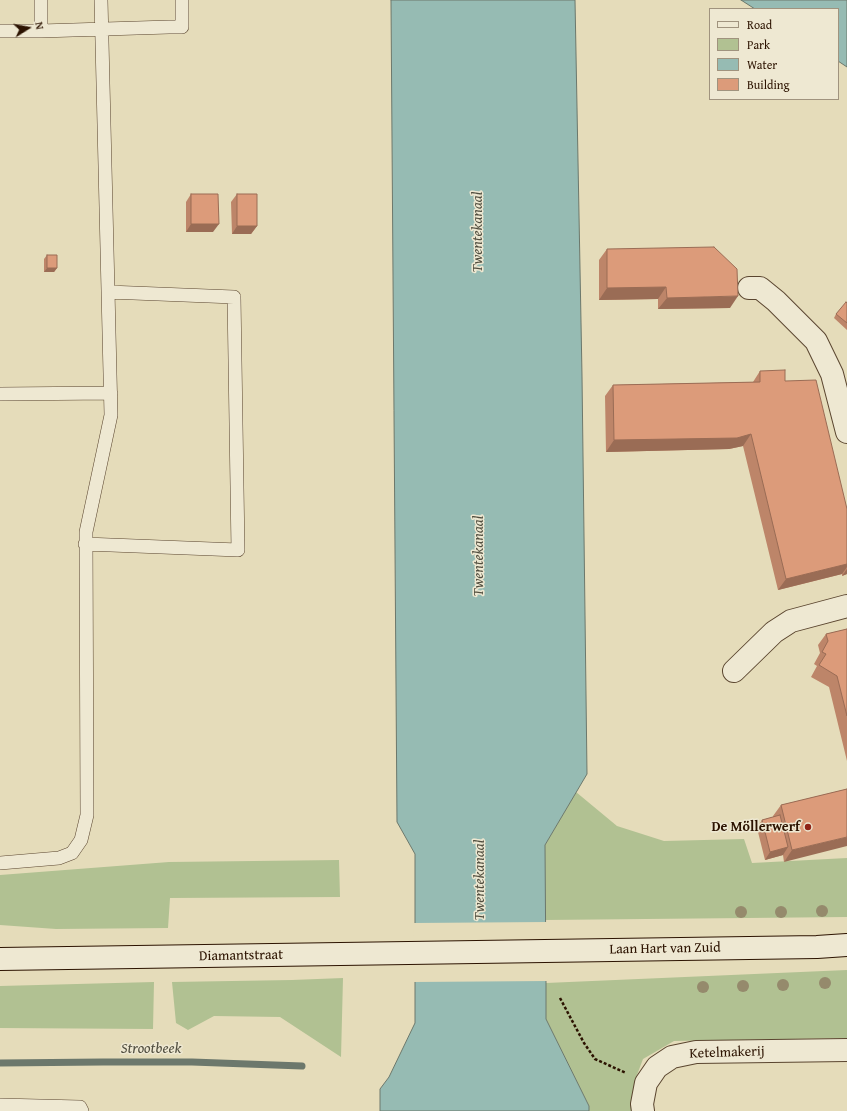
<!DOCTYPE html>
<meta charset="utf-8">
<style>
body{margin:0}
#map{position:relative;width:847px;height:1111px;overflow:hidden;background:#e5dcba;font-family:"Gentium Book Plus",serif}
canvas{display:block}
.legend{position:absolute;left:709px;top:8px;width:130px;height:92px;box-sizing:border-box;background:#eee8d2;border:1px solid #a0937e;margin:0;padding:5px 7px;list-style:none;font-size:12px;color:#2c1301}
.legend li{display:flex;align-items:center;gap:8px;height:20px}
.legend b{width:20px;border:1px solid #a0937e}
.north{position:absolute;left:8px;top:8px;width:40px;height:40px;-webkit-text-stroke:3px #eee8d2;paint-order:stroke;rotate:79deg;font-size:11px;font-weight:700;line-height:16px;text-align:center;color:#2c1301}
.north::after{content:'';display:block;margin:auto;width:14px;height:18px;background:#2c1301;clip-path:polygon(50% 0,100% 100%,50% 72%,0 100%)}
</style>
<div id="map">
<canvas width="847" height="1111"></canvas>
<ul class="legend">
<li><b style="height:5px;background:#eee8d2"></b>Road</li>
<li><b style="height:11px;background:#b1c192"></b>Park</li>
<li><b style="height:11px;background:#96bbb3"></b>Water</li>
<li><b style="height:11px;background:#dc9b7a"></b>Building</li>
</ul>
<div class="north">N</div>
</div>
<script>
const c = document.querySelector('canvas').getContext('2d');
c.lineJoin = 'round';
function fill(path, color) {
  c.fillStyle = color;
  c.fill(path, 'evenodd');
}
function poly(rows) {
  const path = new Path2D();
  for (const r of rows) {
    path.moveTo(r[0], r[1]);
    for (let i = 2; i < r.length; i += 2) path.lineTo(r[i], r[i + 1]);
  }
  return path;
}
function stroke(path, color, width, dash) {
  c.strokeStyle = color;
  c.lineWidth = width;
  c.lineCap = dash ? 'butt' : 'round';
  c.setLineDash(dash || []);
  c.stroke(path);
}
function write(font, color, halo, rows, align = 'center') {
  c.font = font + ' "Gentium Book Plus",serif';
  c.lineWidth = 3;
  c.setLineDash([]);
  c.textBaseline = 'middle';
  c.strokeStyle = halo;
  c.fillStyle = color;
  for (const [text, x, y, turn = 0] of rows) {
    c.save();
    c.translate(x, y);
    c.rotate((+turn || 0) * Math.PI / 180);
    c.textAlign = isNaN(turn) ? turn : align;
    if (halo) c.strokeText(text, 0, 0);
    c.fillText(text, 0, 0);
    c.restore();
  }
}
fill(poly([
 [576,792,617,826,664,841,744,839,752,863,847,858,847,917,545,920,545,845],
 [339,860,340,897,170,898,168,928,56,929,0,925,0,875,169,862],
 [847,970,847,1038,674,1041,643,1059,634,1083,634,1111,589,1111,589,1106,546,1019,546,983],
 [343,978,341,1057,280,1017,214,1016,188,1030,176,1023,172,982,292,980],
 [154,982,153,1029,0,1028,0,986]
]), '#b1c192');
const water = poly([
 [391,0,575,0,582,376,587,774,545,845,546,983,546,1019,589,1106,589,1111,380,1111,380,1089,389,1077,415,1023,415,854,397,822,391,0],
 [741,0,847,0,847,67,838,61,838,9,755,9,741,0]
]);
fill(water, '#96bbb3');
stroke(water, '#6c786c', 1);
fill(poly([
 [547,922,548,981,413,982,414,923]
]), '#e5dcba');
stroke(poly([
 [0,1063,103,1062,192,1062,302,1066]
]), '#6c786c', 7);
const service = poly([
 [0,31,41,31,41,0],
 [41,31,169,27,182,27,182,0],
 [0,394,111,393],
 [85,544,238,550,234,297,108,292],
 [0,863,59,858,72,853,81,840,87,815,86,532,111,415,101,0],
 [0,1105,80,1107,82,1111]
]);
const minor = poly([
 [749,288,760,288,776,301,816,341,832,374,847,432],
 [734,671,774,632,791,621,847,606],
 [643,1111,642,1104,646,1083,657,1067,672,1057,696,1052,847,1050]
]);
const secondary = poly([
 [0,959,817,947,847,945]
]);
stroke(service, '#5a452f', 14);
stroke(minor, '#5a452f', 24);
stroke(secondary, '#2c1301', 24);
stroke(poly([
 [560,998,584,1043,595,1059,626,1073]
]), '#2c1301', 2.5, [3, 2]);
stroke(service, '#eee8d2', 13);
stroke(minor, '#eee8d2', 22);
stroke(secondary, '#eee8d2', 22);
c.fillStyle = '#958a6c';
for (const [x, y] of [
 [822,911],
 [741,912],
 [781,912],
 [825,983],
 [783,985],
 [743,986],
 [703,987]
]) {
  c.beginPath();
  c.arc(x, y, 6, 0, 2 * Math.PI);
  c.fill();
}
fill(poly([
 [191,194,213,232,186,232,186,202],
 [237,194,257,226,251,234,232,234,231,202],
 [607,249,730,308,658,309,658,299,599,300,599,260],
 [47,255,57,268,54,272,44,272,44,259],
 [847,303,847,330,834,318,836,314],
 [760,371,785,381,847,509,847,574,842,576,842,574,778,590,743,446,729,449,606,452,605,396,613,385,753,382],
 [847,629,847,761,829,687,811,677,817,666,814,664,820,653,818,645,826,634],
 [847,789,784,862,783,855,765,860,757,828,762,820,773,817,773,816,781,805]
]), '#bd8569');
fill(poly([
 [191,224,219,224,213,232,186,232],
 [237,226,257,226,251,234,232,234],
 [47,268,57,268,54,272,44,272],
 [666,287,658,299,599,300,607,288],
 [738,296,730,308,658,309,667,298],
 [751,434,743,446,729,449,606,452,614,440],
 [847,564,847,567,842,574,778,590,786,579],
 [847,569,847,574,842,576],
 [847,837,847,846,784,862,792,850],
 [788,847,783,855,765,860,770,852]
]), '#9a6c55');
const building = poly([
 [191,194,218,194,219,224,191,224,191,194],
 [237,194,257,194,257,226,237,226,237,194],
 [714,247,737,269,738,296,667,298,666,287,607,288,607,249,714,247],
 [47,255,57,255,57,268,47,268,47,255],
 [846,302,847,303,847,323,836,314,846,302],
 [785,370,785,381,816,380,847,509,847,564,786,579,751,434,737,438,614,440,613,385,760,382,760,371,785,370],
 [847,629,847,716,837,676,819,665,826,654,822,652,828,641,826,634,847,629],
 [847,789,847,837,792,850,781,805,847,789],
 [780,815,788,847,770,852,762,820,780,815]
]);
fill(building, '#dc9b7a');
stroke(building, '#9a6c55', 1);
for (const [x, y, r, color] of [
 [808,827,4,"#8f2418"]
]) {
  const dot = new Path2D();
  dot.arc(x, y, r, 0, 2 * Math.PI);
  c.fillStyle = color;
  c.fill(dot);
  stroke(dot, '#eee8d2', 1.5);
}
write('bold 14px', '#2c1301', '#eee8d2', [
 ["De Möllerwerf",800,827]
], 'right');
write('14px', '#2c1301', '#eee8d2', [
 ["Laan Hart van Zuid",665,949,-1],
 ["Diamantstraat",241,956,-1],
 ["Ketelmakerij",727,1053,-2]
]);
write('italic 15px', '#514e3f', '#eee8d2', [
 ["Twentekanaal",478,232,-90],
 ["Twentekanaal",479,556,-90],
 ["Twentekanaal",480,880,-90],
 ["Strootbeek",151,1049]
]);
</script>
